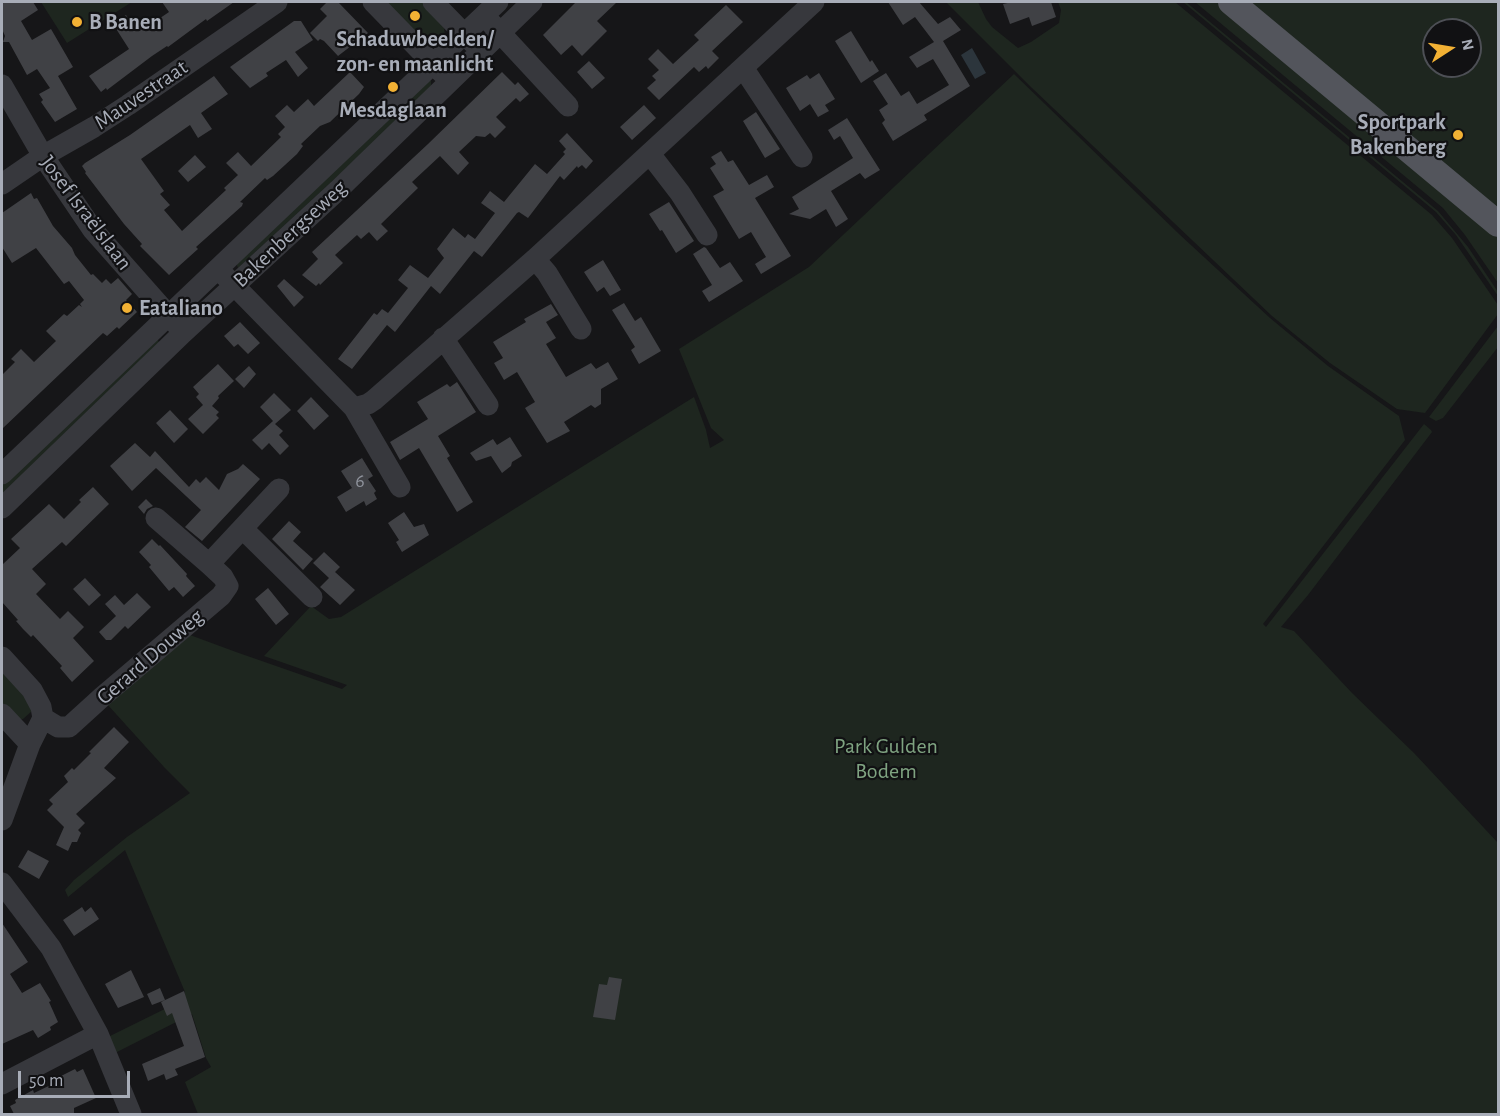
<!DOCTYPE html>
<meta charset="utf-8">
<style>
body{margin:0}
#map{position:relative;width:1500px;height:1116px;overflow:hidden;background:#161618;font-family:"Alegreya Sans",sans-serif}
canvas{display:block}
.frame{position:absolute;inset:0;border:3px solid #a8adb8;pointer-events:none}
.north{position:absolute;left:1422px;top:18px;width:60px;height:60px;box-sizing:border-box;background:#111113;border:2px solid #4d4f55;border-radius:50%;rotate:78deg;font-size:16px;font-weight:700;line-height:24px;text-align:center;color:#a8adb8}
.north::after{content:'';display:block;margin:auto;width:21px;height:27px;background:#f2b134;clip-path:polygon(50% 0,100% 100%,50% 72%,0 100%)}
.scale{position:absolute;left:18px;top:1071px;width:112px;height:27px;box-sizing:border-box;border:3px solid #a8adb8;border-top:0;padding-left:8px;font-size:18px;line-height:21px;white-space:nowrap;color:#a8adb8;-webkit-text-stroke:4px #111113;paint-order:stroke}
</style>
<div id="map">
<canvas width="1500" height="1116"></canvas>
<div class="frame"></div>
<div class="north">N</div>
<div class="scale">50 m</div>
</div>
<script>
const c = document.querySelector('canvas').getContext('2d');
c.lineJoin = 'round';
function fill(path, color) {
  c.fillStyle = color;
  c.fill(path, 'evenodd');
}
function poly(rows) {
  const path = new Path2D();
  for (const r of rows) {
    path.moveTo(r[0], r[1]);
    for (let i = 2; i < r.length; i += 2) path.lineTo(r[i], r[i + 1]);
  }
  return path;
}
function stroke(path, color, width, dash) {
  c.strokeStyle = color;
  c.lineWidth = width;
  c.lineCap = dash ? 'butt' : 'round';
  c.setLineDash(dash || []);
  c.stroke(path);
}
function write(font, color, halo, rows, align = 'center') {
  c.font = font + ' "Alegreya Sans",sans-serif';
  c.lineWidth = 4.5;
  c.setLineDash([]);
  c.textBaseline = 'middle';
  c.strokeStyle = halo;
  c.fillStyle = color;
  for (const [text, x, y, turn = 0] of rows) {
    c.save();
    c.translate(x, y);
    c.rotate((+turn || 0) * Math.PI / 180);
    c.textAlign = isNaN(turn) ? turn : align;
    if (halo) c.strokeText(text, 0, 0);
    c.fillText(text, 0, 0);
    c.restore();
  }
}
fill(poly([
 [41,2,132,2,67,43],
 [382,2,423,2,443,22,445,35,436,45,426,47],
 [946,2,978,2,986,19,992,27,1018,48,1031,42,1059,23,1061,10,1058,2,1175,2,1432,215,1452,238,1498,305,1498,314,1425,413,1397,409,1330,363,1272,316,1032,88],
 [1183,2,1186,2,1438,211,1468,247,1498,292,1498,296,1456,235,1436,212],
 [1195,2,1220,2,1498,233,1498,283,1465,235,1443,208],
 [1241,2,1498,2,1498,215],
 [1434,30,1470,30,1470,66,1434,66],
 [1014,74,1179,234,1270,318,1328,366,1399,416,1405,440,1263,624,1266,627,1424,424,1431,430,1432,432,1308,595,1281,627,1294,631,1352,693,1414,753,1498,843,1498,1114,198,1114,185,1082,211,1067,206,1058,192,1014,115,1053,108,1037,183,1000,185,992,125,850,68,897,65,890,74,880,127,837,190,793,164,767,107,704,190,635,236,652,342,689,347,685,264,656,311,606,329,619,341,617,694,397,706,430,710,448,724,440,711,428,679,349,809,267],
 [425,79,431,81,431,90,238,268,236,263],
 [1498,326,1498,347,1443,418,1436,421,1429,417],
 [154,339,158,340,160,345,2,500,2,481],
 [2,670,34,704,32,711,23,719,16,721,2,706]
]), '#1e261f');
fill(poly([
 [972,48,986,73,975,79,961,55]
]), '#2c353c');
fill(poly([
 [2,2,33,2,38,10,21,21,32,40,51,29,73,67,58,76,77,109,55,122,41,102,43,100,39,94,50,88,37,69,27,75,9,42,3,42,5,36,2,29],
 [162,2,234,2,207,21,206,19,191,30,168,47,167,46,152,56,107,90,106,88,101,92,89,76,129,49,113,24,126,15,135,28,141,24,144,29,169,12],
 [327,2,338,2,368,33,338,56,324,41,320,39,318,41,310,33,327,16,320,9],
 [576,2,617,2,597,21,607,31,582,56,572,45,561,55,543,35],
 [888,2,919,2,938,24,950,17,961,30,943,41,970,86,924,115,927,120,893,141,882,123,885,120,879,110,888,104,873,81,886,73,901,96,909,91,917,104,949,85,933,59,917,68,909,57,934,42,915,17,903,25],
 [1012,2,1051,2,1056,17,1032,26,1029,17,1010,24,1003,4],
 [726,5,743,22,712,51,719,58,708,69,706,66,699,72,694,67,659,100,647,88,656,80,652,76,659,70,648,59,658,49,673,64,699,40,694,35],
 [294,21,301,21,313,40,295,52,308,68,298,77,286,60,266,73,268,76,250,88,230,67],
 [851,31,870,62,872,60,879,71,861,83,835,41],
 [589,61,605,78,592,89,577,72],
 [350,72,364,87,359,94,330,122,320,126,301,144,303,146,297,154,273,176,267,180,265,178,240,202,243,203,242,206,196,247,198,249,169,275,140,246,142,244,124,224,85,173,86,172,82,166,85,163,130,135,214,76,228,94,201,113,212,129,198,138,190,125,141,159,164,191,160,194,170,205,164,210,182,231,226,190,224,188,238,175,226,163,238,152,251,166,281,137,278,134,285,127,275,116,287,105,294,112,308,99,314,106],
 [502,72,515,85,518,82,529,94,520,102,516,98,496,117,506,127,495,138,490,133,485,137,476,136,459,152,469,163,458,175,440,156,412,182,418,188,381,224,388,231,377,241,369,232,361,239,357,235,335,255,343,263,320,285,319,283,316,286,302,275,318,259,312,252,428,144],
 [819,73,835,99,825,105,829,111,818,117,810,104,800,111,786,88,807,75,810,79],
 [644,105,656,118,632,140,620,127],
 [756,112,780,149,765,158,743,121],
 [847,118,880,170,865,179,860,173,831,191,848,219,836,227,826,209,810,219,789,214,799,209,792,197,853,158,840,136,834,140,828,130],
 [567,133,593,161,586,169,582,165,578,168,577,166,564,180,560,176,528,218,519,212,517,213,482,257,474,251,440,294,431,286,395,332,387,325,352,369,338,359,374,313,377,315,382,309,388,313,408,288,398,280,410,265,428,278,444,258,437,249,453,228,465,238,468,234,475,239,495,213,481,203,490,191,504,202,535,164,547,174,565,154,563,152,566,149,559,141],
 [721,151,728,162,733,160,749,185,767,175,774,187,755,198,791,256,761,274,755,264,766,257,751,232,739,239,713,196,724,190,710,168,716,164,711,157],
 [195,155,206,167,188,182,178,171],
 [31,193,34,199,37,198,53,226,72,248,75,255,91,275,93,274,102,283,106,279,111,284,118,278,132,294,126,300,137,312,119,329,117,327,107,336,103,333,2,429,2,375,15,362,11,359,21,349,34,362,56,341,46,331,64,314,67,316,79,305,82,307,80,304,84,300,69,281,64,284,36,248,12,263,2,247,2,213],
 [669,202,694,241,676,253,662,230,660,231,649,214],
 [704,247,706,248,720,268,730,262,743,281,709,302,702,291,712,285,693,254],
 [603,260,621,290,610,296,604,287,597,292,584,272],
 [284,279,304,297,294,307,277,286],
 [624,303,635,321,641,317,661,351,639,364,631,350,635,347,612,310],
 [551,304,558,315,546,322,556,338,546,344,566,377,591,363,596,369,608,362,618,379,601,389,601,404,595,408,591,405,564,422,570,431,547,443,525,408,535,402,517,372,504,380,494,363,503,358,493,342,526,322,524,319],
 [240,322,260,343,248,354,238,344,234,347,224,336],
 [218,364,234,381,218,396,219,398,212,406,219,412,216,415,219,418,203,434,188,419,203,405,196,397,199,394,193,387],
 [249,366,256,374,244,388,235,379],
 [457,382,476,412,438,436,450,456,447,458,473,502,457,512,419,448,400,460,390,442,428,419,417,402,447,384,450,387],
 [274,393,291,410,275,424,283,431,279,435,289,446,280,455,269,443,262,450,252,440,273,421,260,407],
 [311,397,329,416,314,430,297,411],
 [170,410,188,429,174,443,156,423],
 [510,437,522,456,512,462,511,466,502,473,491,456,476,461,470,453,493,439,497,445],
 [135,443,150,457,155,451,189,487,196,479,200,483,206,477,219,490,227,474,238,469,243,464,260,479,202,541,185,527,201,510,156,468,132,491,110,466],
 [362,458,373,476,368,479,376,491,374,493,377,499,366,506,364,501,346,512,337,497,352,488,341,471],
 [93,487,109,504,66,546,62,542,32,569,46,584,36,594,60,619,68,611,84,627,73,638,94,661,72,682,60,668,62,666,33,635,31,637,23,629,16,621,18,620,2,602,2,565,20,548,11,539,49,504,64,519,81,502,79,500],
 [146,499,153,506,147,509,144,514,138,507],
 [404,512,414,527,424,524,429,535,402,552,396,542,399,540,388,523],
 [289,521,301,532,293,541,313,559,303,570,272,539],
 [152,539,159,546,160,545,187,574,186,576,195,586,183,597,174,587,169,591,149,567,151,565,139,552],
 [324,552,340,567,335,572,355,590,340,605,320,587,329,578,313,563],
 [85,578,101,595,89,606,73,589],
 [268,588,289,614,276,625,255,599],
 [137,593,151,607,128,629,125,626,111,640,106,640,99,632,116,616,105,604,115,595,124,605],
 [114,727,129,742,104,768,116,778,76,814,85,823,78,830,81,833,77,842,72,842,68,851,56,845,64,827,47,810,53,804,49,800,68,782,64,776,72,768,74,770,91,753,89,752],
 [28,850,49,861,39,879,18,867],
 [82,907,85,912,91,907,99,919,74,936,63,920],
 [2,923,28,962,10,974,22,993,40,983,51,1001,49,1002,58,1022,50,1027,51,1030,38,1038,33,1030,2,1044],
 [131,970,144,997,118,1008,105,984],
 [609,977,622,979,615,1020,593,1017,599,984,607,985],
 [160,988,165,1000,152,1005,147,994],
 [184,991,205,1057,175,1069,178,1075,166,1080,164,1074,148,1081,142,1064,184,1046,172,1013,167,1016,161,1002],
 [75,1069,77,1072,83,1069,96,1098,74,1108,74,1114,14,1114,10,1106,16,1103,15,1100,33,1090,34,1093,59,1081,57,1078]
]), '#404145');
stroke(poly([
 [373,2,443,74],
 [433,2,474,44],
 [491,23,568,106],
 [744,69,802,157],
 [2,85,43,156,93,230,177,325],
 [650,154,680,193,707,235],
 [2,184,43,156,94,127,128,105,277,2],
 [535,259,547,273,581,329],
 [225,276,354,408,400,487],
 [443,338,488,405],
 [354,408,368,404,374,400,535,259,814,2],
 [2,474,498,2],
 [2,508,184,332,338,190,532,2],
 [156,518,209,564],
 [243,529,312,597],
 [2,657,32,690,41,707,43,718,30,744,2,820],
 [2,714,30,744],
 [43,718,58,727,69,727,102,697,221,596,228,586,223,577,209,564,279,489],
 [2,883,51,948,98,1034,131,1114],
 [2,1084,98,1034]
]), '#37383d', 21);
stroke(poly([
 [1231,2,1498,224]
]), '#53555c', 26);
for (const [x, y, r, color] of [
 [415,16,6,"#f2b134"],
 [77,22,6,"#f2b134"],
 [393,87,6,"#f2b134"],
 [1458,135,6,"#f2b134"],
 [127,308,6,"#f2b134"]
]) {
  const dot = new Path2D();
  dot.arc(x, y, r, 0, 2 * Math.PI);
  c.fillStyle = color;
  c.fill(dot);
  stroke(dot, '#111113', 2);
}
write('20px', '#8e929b', null, [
 ["6",360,481]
]);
write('bold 22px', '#a8adb8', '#111113', [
 ["B Banen",89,22],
 ["Schaduwbeelden/",415,39,"center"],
 ["zon- en maanlicht",415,64,"center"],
 ["Mesdaglaan",393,110,"center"],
 ["Sportpark",1446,122,"right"],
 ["Bakenberg",1446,147,"right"],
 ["Eataliano",139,308]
], 'left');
write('22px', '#a8adb8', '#111113', [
 ["Mauvestraat",141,95,-34],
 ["Josef Israëlslaan",86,213,53],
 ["Bakenbergseweg",290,234,-43],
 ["Gerard Douweg",150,657,-41]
]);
write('22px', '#7fa381', '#111113', [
 ["Park Gulden",886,746],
 ["Bodem",886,771]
]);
</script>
